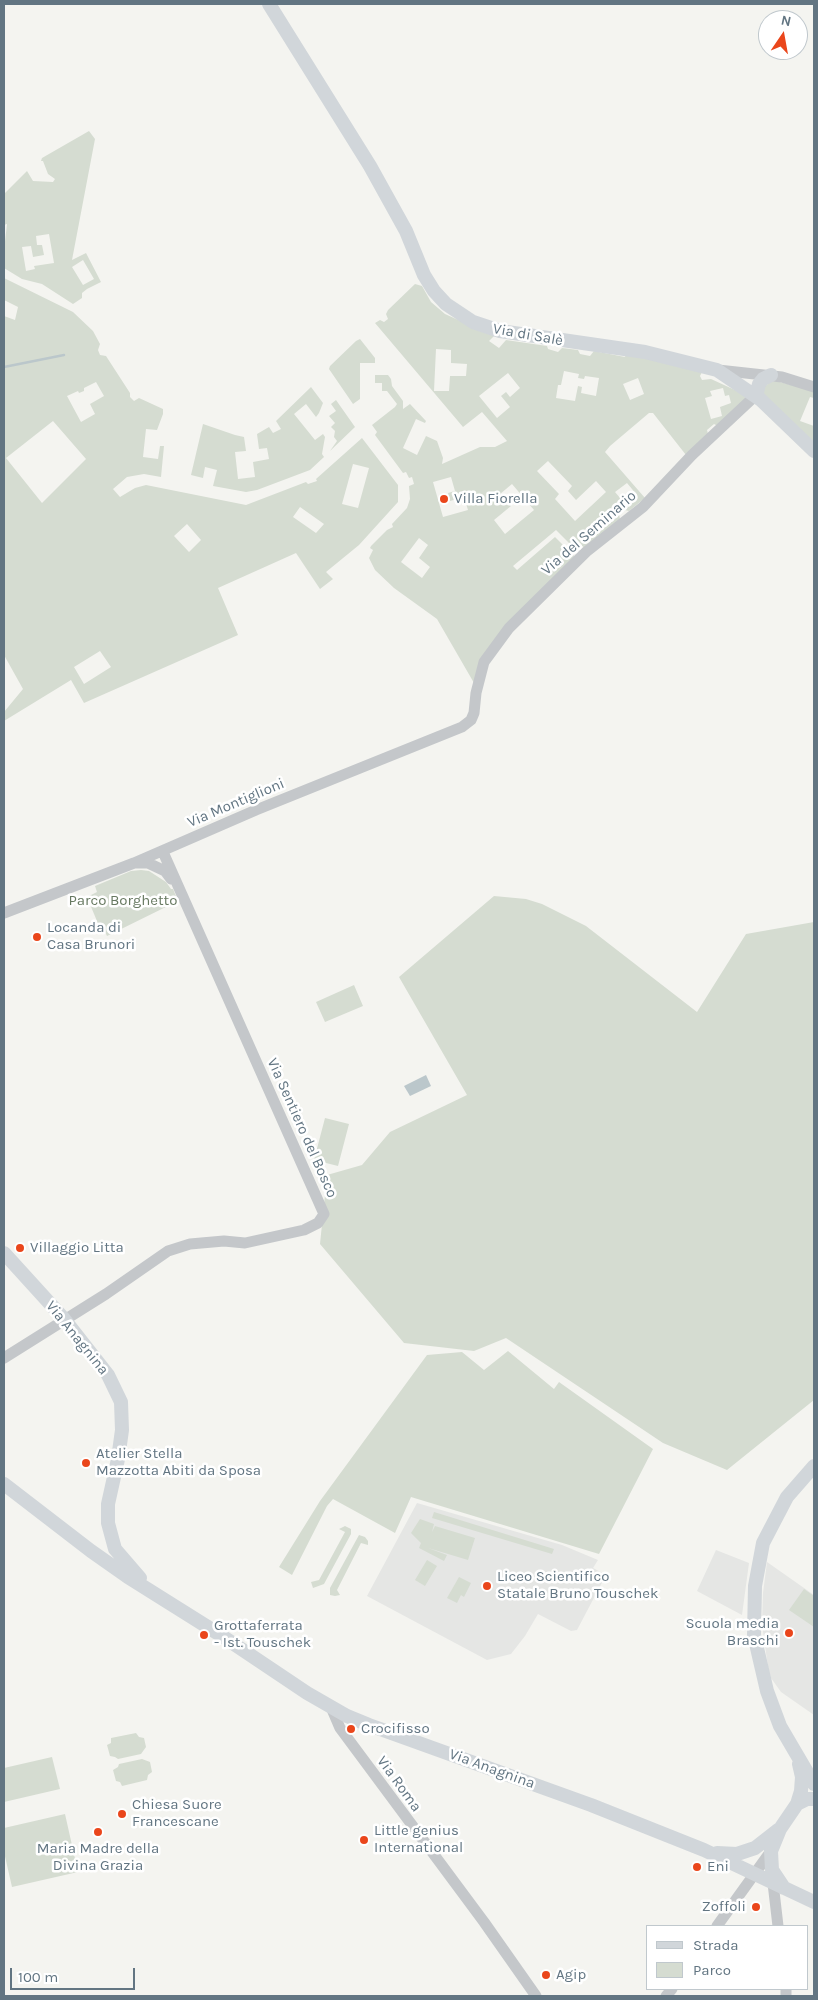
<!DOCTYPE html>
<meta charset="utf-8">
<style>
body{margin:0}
#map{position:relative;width:818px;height:2000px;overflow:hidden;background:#f4f4f0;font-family:Karla,sans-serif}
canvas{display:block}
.frame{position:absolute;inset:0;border:5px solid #627582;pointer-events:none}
.legend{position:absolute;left:646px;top:1925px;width:162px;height:65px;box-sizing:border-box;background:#fff;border:1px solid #c0c8cd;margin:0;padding:6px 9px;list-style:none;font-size:15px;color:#627582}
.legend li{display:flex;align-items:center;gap:10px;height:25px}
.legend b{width:25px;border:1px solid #c0c8cd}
.north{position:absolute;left:758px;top:10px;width:50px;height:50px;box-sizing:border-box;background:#fff;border:1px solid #c0c8cd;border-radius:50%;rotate:12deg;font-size:14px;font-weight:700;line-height:20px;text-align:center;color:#627582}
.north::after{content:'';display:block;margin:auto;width:18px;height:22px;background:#ea461b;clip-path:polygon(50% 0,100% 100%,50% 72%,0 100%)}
.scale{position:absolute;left:10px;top:1968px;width:125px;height:22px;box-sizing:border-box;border:2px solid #627582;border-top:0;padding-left:6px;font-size:15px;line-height:18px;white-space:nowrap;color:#627582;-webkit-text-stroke:4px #fff;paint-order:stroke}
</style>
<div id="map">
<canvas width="818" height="2000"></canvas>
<div class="frame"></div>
<ul class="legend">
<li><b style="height:6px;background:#d1d6da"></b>Strada</li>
<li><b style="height:14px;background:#d5dcd1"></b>Parco</li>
</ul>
<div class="north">N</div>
<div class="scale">100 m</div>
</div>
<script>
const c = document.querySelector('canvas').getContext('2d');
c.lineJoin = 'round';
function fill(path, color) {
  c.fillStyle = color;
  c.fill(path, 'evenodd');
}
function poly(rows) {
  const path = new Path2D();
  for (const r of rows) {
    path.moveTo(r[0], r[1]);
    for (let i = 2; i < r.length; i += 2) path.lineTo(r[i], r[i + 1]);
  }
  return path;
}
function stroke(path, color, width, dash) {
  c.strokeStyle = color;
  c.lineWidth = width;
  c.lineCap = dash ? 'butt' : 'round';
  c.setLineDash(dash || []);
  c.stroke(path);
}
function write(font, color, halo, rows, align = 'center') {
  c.font = font + ' Karla,sans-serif';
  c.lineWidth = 5;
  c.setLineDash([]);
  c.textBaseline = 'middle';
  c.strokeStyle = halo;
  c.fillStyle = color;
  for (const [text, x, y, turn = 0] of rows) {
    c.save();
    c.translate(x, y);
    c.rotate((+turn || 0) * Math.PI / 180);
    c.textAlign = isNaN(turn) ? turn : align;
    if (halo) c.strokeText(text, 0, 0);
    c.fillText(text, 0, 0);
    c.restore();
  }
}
fill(poly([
 [417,1503,562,1545,598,1560,593,1568,606,1575,577,1630,571,1631,538,1614,525,1636,511,1654,487,1660,367,1596],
 [716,1550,749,1563,742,1615,697,1591],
 [767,1562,814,1595,814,1715,781,1692,771,1678,768,1667,762,1624,763,1593]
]), '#e5e6e4');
fill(poly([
 [89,131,95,139,72,260,86,253,101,282,87,289,82,293,82,298,73,304,42,284,22,279,4,268,4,237,5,241,7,224,4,225,4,194,27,171,33,181,53,182,55,179,48,174,43,161,41,161,42,158],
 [49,234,54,263,34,266,35,269,26,271,22,247,31,246,33,257,44,255,42,245,37,245,36,236],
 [83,260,94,279,83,285,72,267],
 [4,278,73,312,93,331,100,344,98,350,100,355,106,356,130,393,130,397,134,401,139,398,163,409,163,414,157,430,146,429,143,457,158,459,160,446,164,446,161,477,144,474,127,477,113,489,120,497,135,488,146,485,246,505,306,482,308,484,317,481,316,479,362,438,398,485,398,502,359,545,326,572,333,579,320,589,296,553,218,588,238,635,84,703,71,680,4,721,4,712,23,689,4,655,4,316,15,320,18,307,4,300],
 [96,382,104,396,90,404,95,414,81,422,67,396,78,391,79,393,84,391,84,388],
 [53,421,86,459,42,503,6,458],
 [353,464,369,468,358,508,342,504],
 [300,507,324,524,316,533,293,517],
 [187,524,201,540,189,552,174,536],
 [100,651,111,667,84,684,74,667],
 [415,284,422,286,431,302,445,314,494,336,489,341,499,348,506,340,547,346,548,349,558,352,562,348,578,350,580,354,590,356,594,351,625,357,626,354,702,372,700,376,702,380,711,379,748,396,718,426,714,424,707,430,708,434,686,455,653,413,649,413,610,446,605,452,645,498,629,511,625,510,619,514,620,519,584,548,580,543,574,548,556,530,513,566,517,570,555,537,574,556,573,560,515,616,474,683,437,619,394,588,375,570,369,558,373,550,370,548,371,546,387,530,393,527,392,524,407,508,410,499,409,486,414,484,412,477,409,478,406,472,403,473,375,435,377,432,372,425,395,407,397,404,387,391,382,391,382,383,375,383,375,375,388,375,391,379,392,386,403,401,403,409,410,404,426,421,425,423,416,419,403,448,417,455,426,436,437,441,443,458,442,464,480,447,495,447,507,441,482,412,463,427,375,323,380,320,384,322,388,319,386,314,388,310],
 [436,349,451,350,451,363,467,364,466,376,450,376,449,391,434,391],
 [564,371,579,374,578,378,584,379,585,376,599,378,596,396,581,393,582,387,578,386,575,401,556,398,558,385,561,385],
 [508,373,520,388,510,397,506,392,501,396,510,407,497,418,479,396],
 [638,378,644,394,630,400,623,384],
 [723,388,725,396,729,395,731,403,720,407,722,416,711,419,705,398,712,396,710,391],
 [548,461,572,486,568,491,576,500,596,481,606,492,575,521,555,499,559,494,537,471],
 [451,477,455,491,448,493,450,501,464,497,468,510,443,517,433,482],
 [627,483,637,495,626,505,615,492],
 [512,484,534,510,505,534,494,520,511,506,500,494],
 [419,538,428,545,419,558,430,567,422,578,401,562],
 [360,339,375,358,375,363,360,363,360,399,353,404,329,369,330,366,356,341],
 [776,381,814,391,814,398,810,397,800,421,814,426,814,443,764,396,763,388,770,382],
 [311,387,323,403,319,413,316,417,306,404,294,414,315,440,323,434,325,437,322,454,324,457,310,470,257,490,246,492,213,486,217,470,205,467,203,478,191,475,203,424,235,435,244,437,246,451,235,452,238,479,255,477,253,462,269,459,267,448,259,449,257,434,269,427,273,433,281,429,276,421],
 [336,400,355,427,330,451,337,441,334,437,335,431,331,427,335,423,329,416,336,411,331,404],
 [141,870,149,871,166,882,171,889,173,889,178,901,107,936,102,925,99,926,87,897,97,892,95,886,131,871],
 [494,896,526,899,542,904,586,926,697,1012,746,934,814,922,814,1400,727,1470,663,1443,506,1338,474,1351,404,1343,320,1244,327,1175,362,1165,390,1132,467,1095,399,977],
 [354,985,363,1006,325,1022,316,1002],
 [325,1118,349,1124,338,1166,314,1160],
 [508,1351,554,1389,559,1382,653,1449,599,1554,411,1497,395,1533,333,1499,327,1506,292,1575,279,1567,320,1501,427,1355,462,1352,484,1370],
 [434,1512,554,1549,552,1554,432,1518],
 [420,1519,434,1524,432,1532,435,1526,475,1538,468,1560,428,1548,447,1555,444,1561,419,1548,421,1543,411,1533],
 [345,1526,351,1529,351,1534,324,1584,313,1588,311,1582,319,1580,345,1532,339,1529],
 [359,1535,365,1537,368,1541,368,1545,361,1543,337,1590,340,1595,335,1596,330,1595,330,1588],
 [427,1560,437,1566,425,1586,415,1580],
 [459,1577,471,1583,464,1597,461,1595,457,1603,447,1598],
 [804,1589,814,1596,814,1627,789,1610],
 [136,1733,139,1737,144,1738,146,1747,141,1754,118,1759,115,1757,110,1756,107,1745,111,1743,111,1738],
 [52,1757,60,1789,4,1802,4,1768],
 [142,1759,150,1762,152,1772,148,1775,147,1780,122,1786,120,1782,116,1781,113,1770,118,1767,119,1764],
 [65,1814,78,1872,12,1887,4,1852,4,1828]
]), '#d5dcd1');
fill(poly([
 [426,1075,431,1086,410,1096,404,1086]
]), '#bbc7cb');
stroke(poly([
 [4,367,64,355]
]), '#bbc7cb', 2.5);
stroke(poly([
 [718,370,782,377,814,387],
 [138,863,148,863,165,871,171,879],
 [4,913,134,863,256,810,462,727,471,720,474,713,476,693,484,662,509,628,586,552,643,507,692,455,755,396],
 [4,1358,106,1294,168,1251,190,1244,224,1241,245,1243,304,1230,318,1223,324,1214,163,852],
 [331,1707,340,1728,484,1922,536,1996],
 [773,1883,778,1926],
 [717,1926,771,1851],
 [786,1989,786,1996],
 [666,1996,672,1989]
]), '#c4c7ca', 11);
stroke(poly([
 [269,4,370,166,406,231,424,275,434,291,446,304,473,322,500,331,645,352,717,370,761,400,814,451],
 [758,398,757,392,759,384,763,379,771,375],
 [4,1253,64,1319,108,1375,121,1402,122,1430,118,1459,108,1504,108,1523,115,1549,140,1578],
 [814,1466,787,1497,763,1543,755,1586,754,1635,767,1691,780,1726,814,1784],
 [4,1484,91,1551,128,1577,222,1636,307,1693,347,1716,369,1725,591,1805,704,1850,814,1902],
 [797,1804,807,1799,814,1799],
 [717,1853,737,1854,755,1848,778,1830],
 [784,1888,772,1870,771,1851,780,1829,797,1804,801,1791,802,1777,799,1764]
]), '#d1d6da', 14);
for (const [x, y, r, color] of [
 [444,499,5,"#ea461b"],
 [37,937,5,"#ea461b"],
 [20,1248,5,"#ea461b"],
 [86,1463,5,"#ea461b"],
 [487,1586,5,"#ea461b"],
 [789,1633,5,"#ea461b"],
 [204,1635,5,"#ea461b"],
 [351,1729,5,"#ea461b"],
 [122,1814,5,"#ea461b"],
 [98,1832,5,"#ea461b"],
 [364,1840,5,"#ea461b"],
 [697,1867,5,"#ea461b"],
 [756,1907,5,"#ea461b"],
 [546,1975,5,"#ea461b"]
]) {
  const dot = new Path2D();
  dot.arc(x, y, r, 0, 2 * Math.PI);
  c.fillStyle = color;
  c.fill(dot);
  stroke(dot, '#fff', 2);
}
write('15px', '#627582', '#fff', [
 ["Via di Salè",528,335,10],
 ["Via del Seminario",589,533,-41],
 ["Via Montiglioni",236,803,-23],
 ["Via Sentiero del Bosco",302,1128,66],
 ["Via Anagnina",77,1338,51],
 ["Via Anagnina",492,1769,20],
 ["Via Roma",399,1784,54]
]);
write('15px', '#627582', '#fff', [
 ["Villa Fiorella",454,499],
 ["Locanda di",47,928],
 ["Casa Brunori",47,945],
 ["Villaggio Litta",30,1248],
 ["Atelier Stella",96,1454],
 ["Mazzotta Abiti da Sposa",96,1471],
 ["Liceo Scientifico",497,1577],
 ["Statale Bruno Touschek",497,1594],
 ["Scuola media",779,1624,"right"],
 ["Braschi",779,1641,"right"],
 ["Grottaferrata",214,1626],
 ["- Ist. Touschek",214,1643],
 ["Crocifisso",361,1729],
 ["Chiesa Suore",132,1805],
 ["Francescane",132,1822],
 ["Little genius",374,1831],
 ["International",374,1848],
 ["Maria Madre della",98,1849,"center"],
 ["Divina Grazia",98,1866,"center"],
 ["Eni",707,1867],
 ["Zoffoli",746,1907,"right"],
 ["Agip",556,1975]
], 'left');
write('15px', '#677961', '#fff', [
 ["Parco Borghetto",123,901]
]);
</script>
